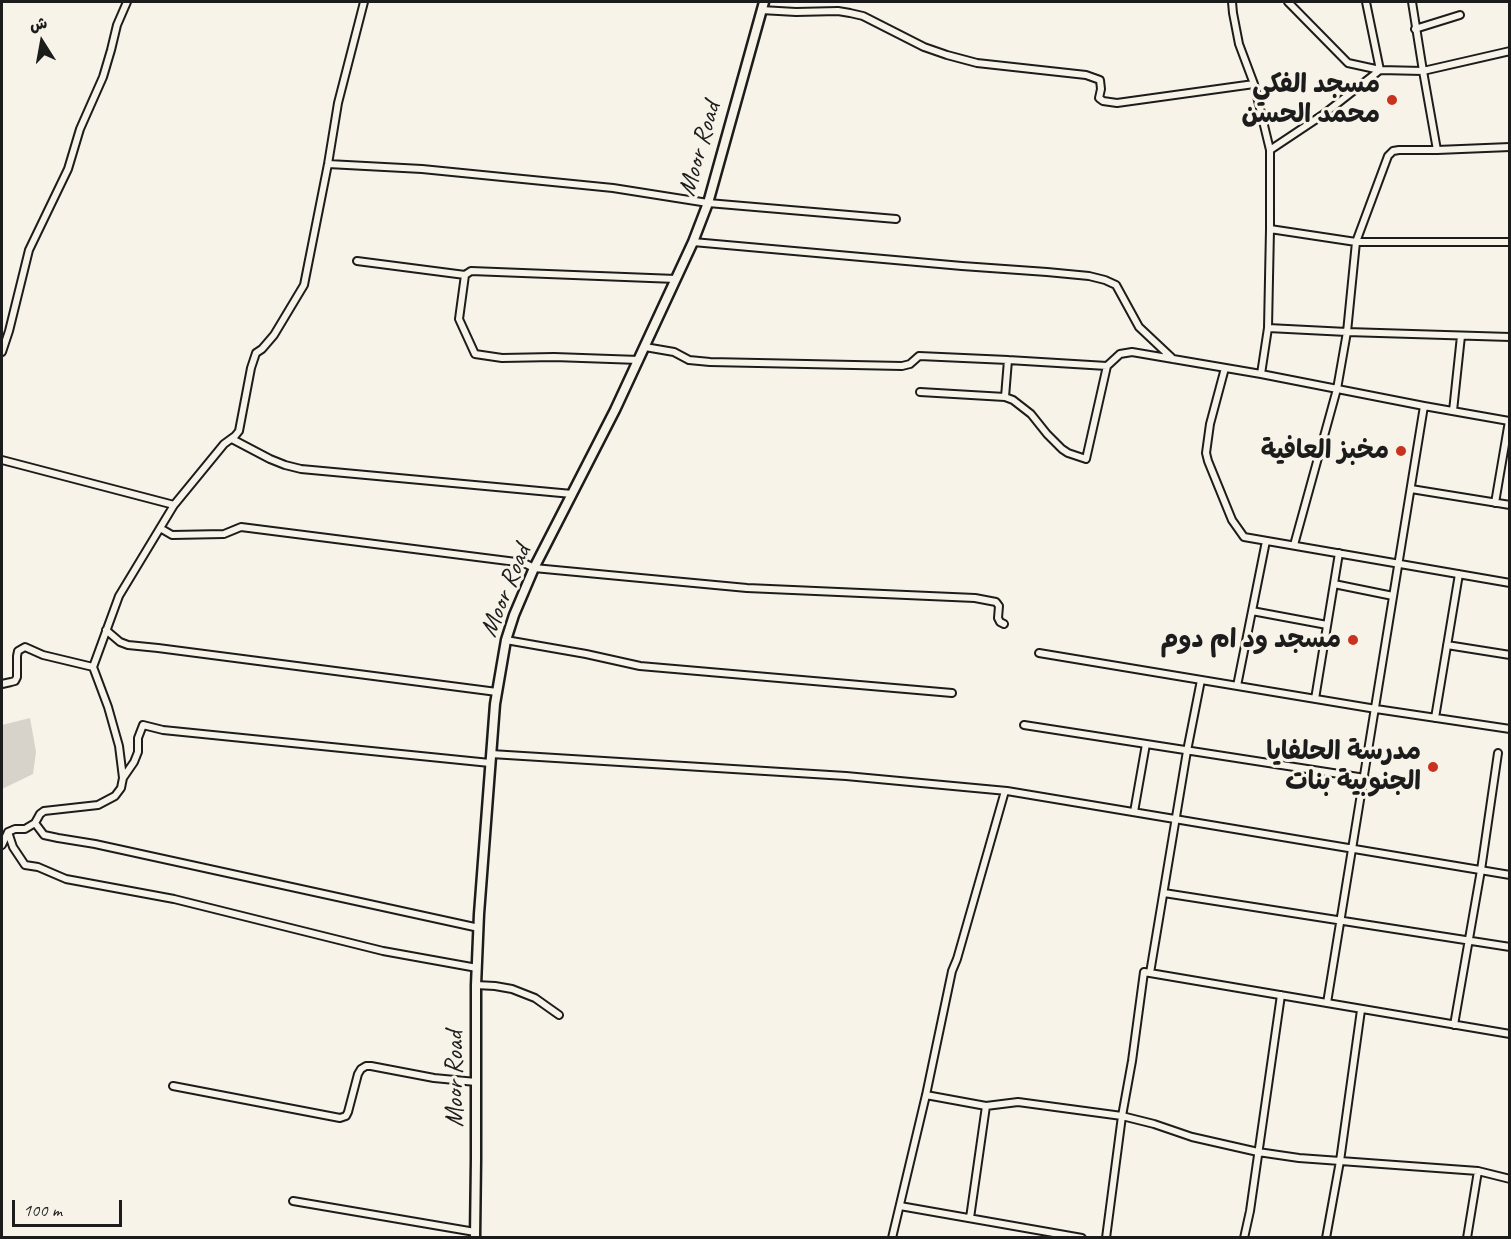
<!DOCTYPE html>
<meta charset="utf-8">
<style>
body{margin:0}
#map{position:relative;width:1511px;height:1239px;overflow:hidden;background:#f7f3e8;font-family:Caveat,"Playpen Sans Arabic",sans-serif}
canvas{display:block}
.frame{position:absolute;inset:0;border:3px solid #1c1c1c;pointer-events:none}
.north{position:absolute;left:12px;top:12px;width:60px;height:60px;-webkit-text-stroke:4px #f7f3e8;paint-order:stroke;rotate:349deg;font-size:16px;font-weight:700;line-height:24px;text-align:center;color:#1c1c1c}
.north::after{content:'';display:block;margin:auto;width:21px;height:27px;background:#1c1c1c;clip-path:polygon(50% 0,100% 100%,50% 72%,0 100%)}
.scale{position:absolute;left:12px;top:1200px;width:110px;height:27px;box-sizing:border-box;border:3px solid #1c1c1c;border-top:0;padding-left:8px;font-size:18px;line-height:21px;white-space:nowrap;color:#1c1c1c;-webkit-text-stroke:4px #f7f3e8;paint-order:stroke}
</style>
<div id="map">
<canvas width="1511" height="1239"></canvas>
<div class="frame"></div>
<div class="north">ش</div>
<div class="scale">100 m</div>
</div>
<script>
const c = document.querySelector('canvas').getContext('2d');
c.lineJoin = 'round';
function fill(path, color) {
  c.fillStyle = color;
  c.fill(path, 'evenodd');
}
function poly(rows) {
  const path = new Path2D();
  for (const r of rows) {
    path.moveTo(r[0], r[1]);
    for (let i = 2; i < r.length; i += 2) path.lineTo(r[i], r[i + 1]);
  }
  return path;
}
function stroke(path, color, width, dash) {
  c.strokeStyle = color;
  c.lineWidth = width;
  c.lineCap = dash ? 'butt' : 'round';
  c.setLineDash(dash || []);
  c.stroke(path);
}
function write(font, color, halo, rows, align = 'center') {
  c.font = font + ' Caveat,"Playpen Sans Arabic",sans-serif';
  c.lineWidth = 6;
  c.setLineDash([]);
  c.textBaseline = 'middle';
  c.strokeStyle = halo;
  c.fillStyle = color;
  for (const [text, x, y, turn = 0] of rows) {
    c.save();
    c.translate(x, y);
    c.rotate((+turn || 0) * Math.PI / 180);
    c.textAlign = isNaN(turn) ? turn : align;
    if (halo) c.strokeText(text, 0, 0);
    c.fillText(text, 0, 0);
    c.restore();
  }
}
fill(poly([
 [30,718,36,752,33,774,2,789,2,725]
]), '#d7d3cb');
const street = poly([
 [1232,2,1233,13,1239,44,1254,84,1270,150],
 [1288,2,1348,63,1380,70,1366,2],
 [1412,2,1423,71,1437,150],
 [761,10,796,12,838,11,850,13,863,16,924,47,947,55,977,63,1086,75,1100,80,1101,89,1099,98,1103,101,1117,103,1254,84],
 [1415,29,1460,15],
 [328,164,422,169,613,188,708,203,896,219],
 [1270,229,1356,242,1510,242],
 [693,242,962,266,1047,272,1089,276,1105,280,1116,285,1139,327,1173,359],
 [357,261,465,275,471,271,676,279],
 [465,275,459,319,475,354,502,358,554,357,639,360],
 [1268,328,1347,332,1510,337],
 [645,347,674,352,689,360,710,362,902,366,910,364,919,356,1008,360,1107,366],
 [2,352,9,331,29,250,68,169,80,129,103,77,111,50,117,25,127,2],
 [1225,368,1210,424,1206,453,1208,461,1232,520,1244,537,1510,583],
 [1261,374,1268,328,1270,229,1270,150,1324,114,1380,70,1423,71,1510,51],
 [920,392,1005,397,1013,400,1031,414,1047,434,1062,449,1068,453,1086,459,1107,366,1120,354,1132,352,1261,374,1424,406,1509,421,1495,503],
 [1005,397,1008,360],
 [1453,411,1461,336],
 [232,439,270,459,285,465,301,469,572,494],
 [2,460,174,505],
 [1411,489,1510,505],
 [160,528,172,535,224,534,241,527,524,563,534,568,747,588,975,598,996,602,999,606,998,618,1000,622,1004,624],
 [1294,545,1337,389,1347,332,1356,242,1388,156,1393,151,1399,150,1437,150,1510,147],
 [1334,584,1393,596],
 [1252,611,1327,625],
 [106,630,120,642,128,645,158,648,497,692],
 [506,640,586,654,640,666,952,693],
 [1447,645,1510,655],
 [1039,653,1376,709,1510,729],
 [2,684,11,682,15,681,17,677,17,656,18,651,25,647,43,655,93,667],
 [1237,686,1266,541],
 [1315,699,1339,553],
 [1435,718,1459,574],
 [1024,725,1365,778],
 [491,754,846,776,1007,791,1510,875],
 [123,778,119,746,108,707,93,667,119,596,174,505,224,444,235,436,239,431,251,368,256,353,262,349,274,335,304,285,328,164,338,103,364,2],
 [1134,812,1146,744],
 [35,823,44,835,58,838,95,844,479,928],
 [8,832,13,847,25,865,38,867,66,879,174,899,383,951,477,968],
 [2,845,8,832,15,829,25,829,35,823,40,814,44,811,98,805,115,796,121,788,123,778,134,762,138,752,138,738,143,725,163,730,490,763],
 [1164,893,1510,947],
 [1150,973,1187,751,1201,680],
 [476,985,495,986,512,989,535,998,559,1015],
 [1327,1003,1424,406],
 [1454,1025,1481,870,1498,753],
 [173,1086,340,1118,346,1116,348,1112,358,1074,361,1069,366,1066,371,1066,434,1078,476,1082],
 [926,1095,986,1106,1018,1102,1122,1116,1154,1124,1192,1137,1258,1152,1299,1158,1478,1171,1510,1179],
 [293,1201,475,1232],
 [900,1206,1082,1238],
 [970,1218,986,1106],
 [892,1238,926,1095,952,971,957,959,1005,791],
 [1106,1238,1122,1116,1132,1061,1144,972,1510,1034],
 [1244,1238,1250,1211,1281,995],
 [1326,1238,1340,1161,1361,1010],
 [1467,1238,1478,1171]
]);
const secondary = poly([
 [475,1238,476,1159,476,985,479,914,495,704,506,640,514,615,534,568,615,410,693,242,708,203,764,2]
]);
stroke(street, '#1c1c1c', 10);
stroke(secondary, '#1c1c1c', 13);
stroke(street, '#f7f3e8', 6);
stroke(secondary, '#f7f3e8', 8);
for (const [x, y, r, color] of [
 [1392,100,6,"#c8321e"],
 [1401,451,6,"#c8321e"],
 [1353,640,6,"#c8321e"],
 [1433,767,6,"#c8321e"]
]) {
  const dot = new Path2D();
  dot.arc(x, y, r, 0, 2 * Math.PI);
  c.fillStyle = color;
  c.fill(dot);
  stroke(dot, '#f7f3e8', 2);
}
write('bold 26px', '#1c1c1c', '#f7f3e8', [
 ["مسجد الفكي",1380,85],
 ["محمد الحسن",1380,115],
 ["مخبز العافية",1389,451],
 ["مسجد ود ام دوم",1341,640],
 ["مدرسة الحلفايا",1421,752],
 ["الجنوبية بنات",1421,782]
], 'right');
write('26px', '#1c1c1c', '#f7f3e8', [
 ["Moor Road",700,149,-74],
 ["Moor Road",506,591,-68],
 ["Moor Road",455,1079,-90]
]);
</script>
